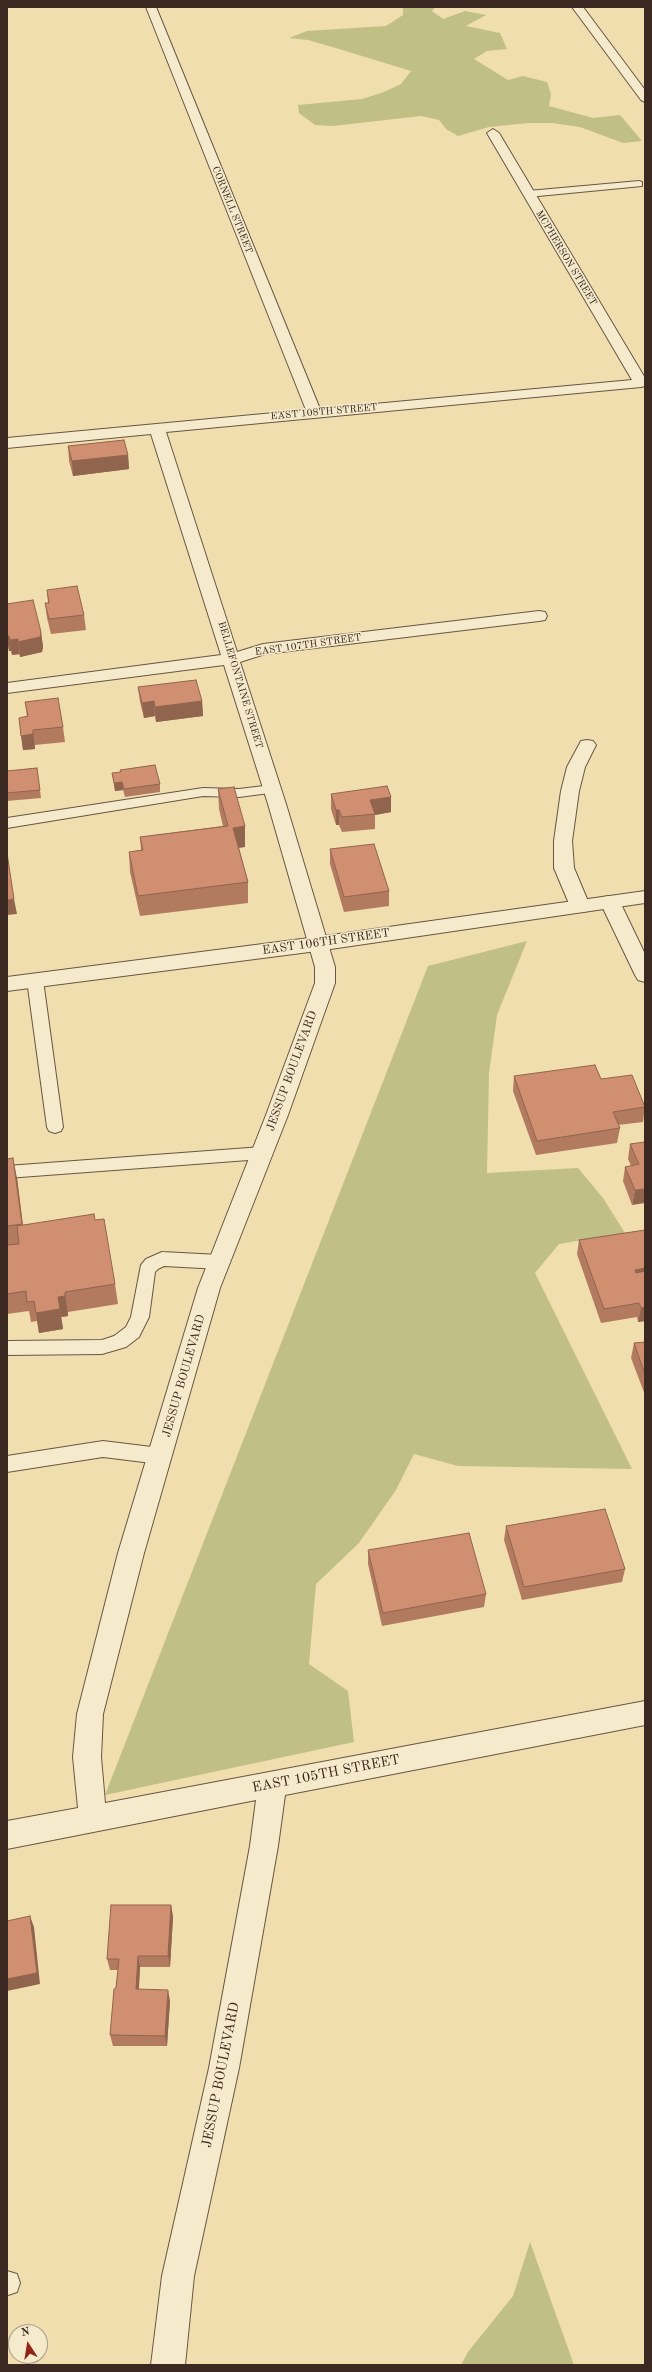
<!DOCTYPE html>
<style>
body{margin:0}
#map{position:relative;width:652px;height:2372px;overflow:hidden;background:#f0deaf;font-family:"Old Standard TT",serif}
canvas{display:block}
.frame{position:absolute;inset:0;border:8px solid #3b2921;pointer-events:none}
.north{position:absolute;left:8px;top:2324px;width:40px;height:40px;box-sizing:border-box;background:#f5eacb;border:1px solid #ab9d87;border-radius:50%;rotate:348deg;font-size:11px;font-weight:700;line-height:16px;text-align:center;color:#3b2921}
.north::after{content:'';display:block;margin:auto;width:14px;height:18px;background:#8f2418;clip-path:polygon(50% 0,100% 100%,50% 72%,0 100%)}
</style>
<div id="map">
<canvas width="652" height="2372"></canvas>
<div class="frame"></div>
<div class="north">N</div>
</div>
<script>
const c = document.querySelector('canvas').getContext('2d');
c.lineJoin = 'round';
function fill(path, color) {
  c.fillStyle = color;
  c.fill(path, 'evenodd');
}
function poly(rows) {
  const path = new Path2D();
  for (const r of rows) {
    path.moveTo(r[0], r[1]);
    for (let i = 2; i < r.length; i += 2) path.lineTo(r[i], r[i + 1]);
  }
  return path;
}
function stroke(path, color, width, dash) {
  c.strokeStyle = color;
  c.lineWidth = width;
  c.lineCap = dash ? 'butt' : 'round';
  c.setLineDash(dash || []);
  c.stroke(path);
}
function write(font, color, halo, rows, align = 'center') {
  c.font = font + ' "Old Standard TT",serif';
  c.lineWidth = 3;
  c.setLineDash([]);
  c.textBaseline = 'middle';
  c.strokeStyle = halo;
  c.fillStyle = color;
  for (const [text, x, y, turn = 0] of rows) {
    c.save();
    c.translate(x, y);
    c.rotate((+turn || 0) * Math.PI / 180);
    c.textAlign = isNaN(turn) ? turn : align;
    if (halo) c.strokeText(text, 0, 0);
    c.fillText(text, 0, 0);
    c.restore();
  }
}
fill(poly([
 [403,7,435,7,432,11,443,19,465,11,486,15,466,26,500,33,507,49,487,51,474,59,508,80,523,76,547,82,551,94,549,106,593,118,620,115,642,141,623,143,580,127,552,123,528,123,489,127,458,136,446,129,439,120,421,116,333,126,315,125,299,113,298,105,362,99,384,92,401,84,411,71,339,49,308,40,289,38,307,31,386,26,403,15],
 [527,941,497,1015,489,1073,487,1173,578,1168,603,1198,625,1233,559,1244,535,1273,632,1469,458,1466,414,1454,396,1490,359,1543,316,1584,309,1664,348,1691,354,1742,105,1795,428,966],
 [530,2242,574,2365,461,2365,468,2352,513,2296]
]), '#c0bf86');
const service = poly([
 [639,181,642,182,642,186,528,197,523,194,528,191,639,181],
 [272,785,279,789,277,792,239,797,203,796,7,828,7,818,203,788,239,789,272,785],
 [35,975,40,976,43,980,63,1127,61,1131,55,1133,49,1131,47,1127,27,980,30,976,35,975],
 [262,1147,268,1149,270,1153,268,1157,262,1159,7,1178,7,1166,262,1147],
 [162,1252,220,1255,226,1257,229,1262,226,1267,220,1269,164,1266,158,1269,155,1272,149,1317,139,1337,126,1347,102,1354,7,1355,7,1341,102,1340,114,1336,126,1327,131,1317,141,1265,146,1259,162,1252],
 [103,1441,160,1448,167,1450,169,1456,167,1462,160,1464,103,1457,7,1472,7,1456,103,1441],
 [7,2271,17,2274,20,2283,17,2292,8,2295,7,2271]
]);
const minor = poly([
 [146,7,156,7,320,409,632,380,487,133,493,129,499,133,645,378,645,386,641,387,166,432,237,652,263,644,539,611,545,612,547,616,545,620,539,621,265,654,240,662,286,804,335,967,335,983,288,1115,220,1288,144,1553,103,1714,101,1757,105,1803,645,1701,645,1725,285,1795,278,1846,239,2068,194,2276,185,2365,151,2365,162,2276,209,2068,250,1846,256,1800,7,1849,7,1821,78,1808,73,1757,77,1714,118,1553,198,1288,266,1115,315,983,315,967,268,804,224,665,7,693,7,683,221,655,151,434,7,448,7,438,306,410,146,7],
 [572,7,583,7,645,90,645,102,641,100,572,7],
 [587,740,593,741,596,745,585,767,579,791,572,841,574,868,590,906,587,911,580,912,573,911,570,906,554,868,554,841,561,791,567,767,581,741,587,740],
 [610,896,617,897,620,902,645,954,645,982,638,980,635,975,600,902,603,897,610,896]
]);
const tertiary = poly([
 [645,891,645,903,317,951,7,991,7,977,317,937,645,891]
]);
stroke(service, '#685644', 2);
stroke(minor, '#685644', 2);
stroke(tertiary, '#685644', 2);
fill(service, '#f5eacb');
fill(minor, '#f5eacb');
fill(tertiary, '#f5eacb');
fill(poly([
 [68,446,128,455,129,469,73,476,69,461],
 [47,590,84,615,86,630,51,634,47,618,45,603,48,603],
 [7,604,41,632,43,647,42,652,20,657,20,654,12,655,11,651,9,651,7,640],
 [138,687,202,701,203,716,156,722,155,716,144,718,140,702],
 [25,702,63,727,65,742,35,745,35,749,23,750,19,718,27,717],
 [37,768,41,798,7,801,7,771],
 [112,773,160,784,160,792,125,797,123,790,115,791],
 [218,789,245,826,245,847,239,848,248,882,248,903,140,916,130,872,129,852,141,850,140,837,223,826,219,809],
 [331,794,391,797,391,812,375,815,375,829,342,832,339,825,336,825,331,809],
 [330,849,389,891,389,906,344,912,330,864],
 [514,1076,601,1079,645,1106,643,1122,618,1125,620,1128,617,1143,536,1155,513,1091],
 [645,1142,632,1205,623,1181,625,1167,631,1166,628,1159,630,1144],
 [7,1159,17,1178,23,1225,95,1220,115,1284,118,1304,68,1312,68,1316,61,1317,63,1329,39,1333,37,1321,31,1322,29,1311,7,1314],
 [645,1230,645,1321,638,1322,637,1317,601,1323,577,1254,579,1240],
 [645,1342,645,1395,631,1358,634,1343],
 [506,1526,625,1569,622,1582,522,1600,504,1540],
 [368,1550,486,1594,484,1607,382,1626,368,1564],
 [171,1905,173,1917,170,1967,140,1967,139,1989,170,2001,167,2046,113,2046,110,2035,118,1970,110,1970,107,1959]
]), '#b27b60');
fill(poly([
 [128,455,129,469,73,476,72,461],
 [41,632,43,647,42,652,20,657,18,642],
 [7,636,9,636,11,651,9,651],
 [18,639,20,654,12,655,10,640],
 [154,701,155,716,144,718,142,703],
 [202,701,203,716,156,722,155,707],
 [33,730,35,749,23,750,21,736],
 [122,782,123,790,115,791,114,783],
 [391,797,391,812,375,815,370,800],
 [336,810,339,810,339,825,336,825],
 [245,826,245,847,234,848,233,828],
 [14,899,17,914,7,915,7,900],
 [13,1158,17,1178,25,1244,22,1224],
 [645,1189,645,1203,632,1205,635,1190],
 [645,1268,645,1282,632,1284,635,1270],
 [65,1292,68,1316,61,1317,58,1297],
 [645,1307,645,1321,638,1322,641,1308],
 [60,1309,63,1329,39,1333,36,1313],
 [171,1905,173,1917,170,1967,168,1956],
 [30,1916,34,1927,40,1984,7,1991,7,1979],
 [138,1956,140,1967,138,2000,136,1989],
 [168,1990,170,2001,167,2046,165,2036]
]), '#91644e');
const building = poly([
 [124,440,128,455,72,461,68,446,124,440],
 [77,586,84,615,49,619,45,603,49,603,47,590,77,586],
 [33,600,41,632,40,637,18,642,18,639,10,640,9,636,7,636,7,604,33,600],
 [196,680,202,701,155,707,154,701,142,703,138,687,196,680],
 [58,698,63,727,33,730,33,734,21,736,19,718,28,716,25,702,58,698],
 [155,765,160,784,124,789,122,782,114,783,112,773,121,772,120,770,155,765],
 [37,768,40,790,7,793,7,771,37,768],
 [387,786,391,797,370,800,375,814,342,817,339,810,336,810,331,794,387,786],
 [234,787,245,826,233,828,248,882,138,896,129,852,143,850,140,837,228,826,218,789,234,787],
 [374,844,389,891,344,897,330,849,374,844],
 [7,853,14,899,7,900,7,853],
 [595,1065,601,1079,632,1075,645,1107,613,1112,620,1128,537,1141,514,1076,595,1065],
 [645,1142,645,1189,635,1190,625,1167,639,1164,630,1144,645,1142],
 [13,1158,22,1224,7,1226,7,1159,13,1158],
 [94,1214,95,1220,104,1219,115,1284,65,1292,65,1296,58,1297,60,1309,36,1313,34,1301,27,1302,26,1291,7,1294,7,1245,19,1244,17,1226,94,1214],
 [645,1230,645,1268,635,1270,636,1273,645,1271,645,1307,641,1308,639,1303,604,1309,579,1240,645,1230],
 [645,1342,645,1374,634,1343,645,1342],
 [605,1509,625,1569,524,1587,506,1526,605,1509],
 [469,1533,486,1594,383,1613,368,1550,469,1533],
 [111,1905,171,1905,168,1956,138,1956,136,1989,168,1990,165,2036,110,2035,114,1989,116,1988,119,1959,107,1959,111,1905],
 [30,1916,37,1973,7,1979,7,1921,30,1916]
]);
fill(building, '#cf8f70');
stroke(building, '#91644e', 1);
write('10px', '#3b2921', '#f5eacb', [
 ["CORNELL STREET",232,210,68],
 ["MCPHERSON STREET",566,258,59],
 ["EAST 108TH STREET",324,412,-5],
 ["EAST 107TH STREET",308,645,-8],
 ["BELLEFONTAINE STREET",240,685,73]
]);
write('12px', '#3b2921', '#f5eacb', [
 ["EAST 106TH STREET",326,942,-8],
 ["JESSUP BOULEVARD",292,1071,-70],
 ["JESSUP BOULEVARD",184,1376,-74]
]);
write('14px', '#3b2921', '#f5eacb', [
 ["EAST 105TH STREET",326,1774,-11],
 ["JESSUP BOULEVARD",221,2075,-79]
]);
</script>
